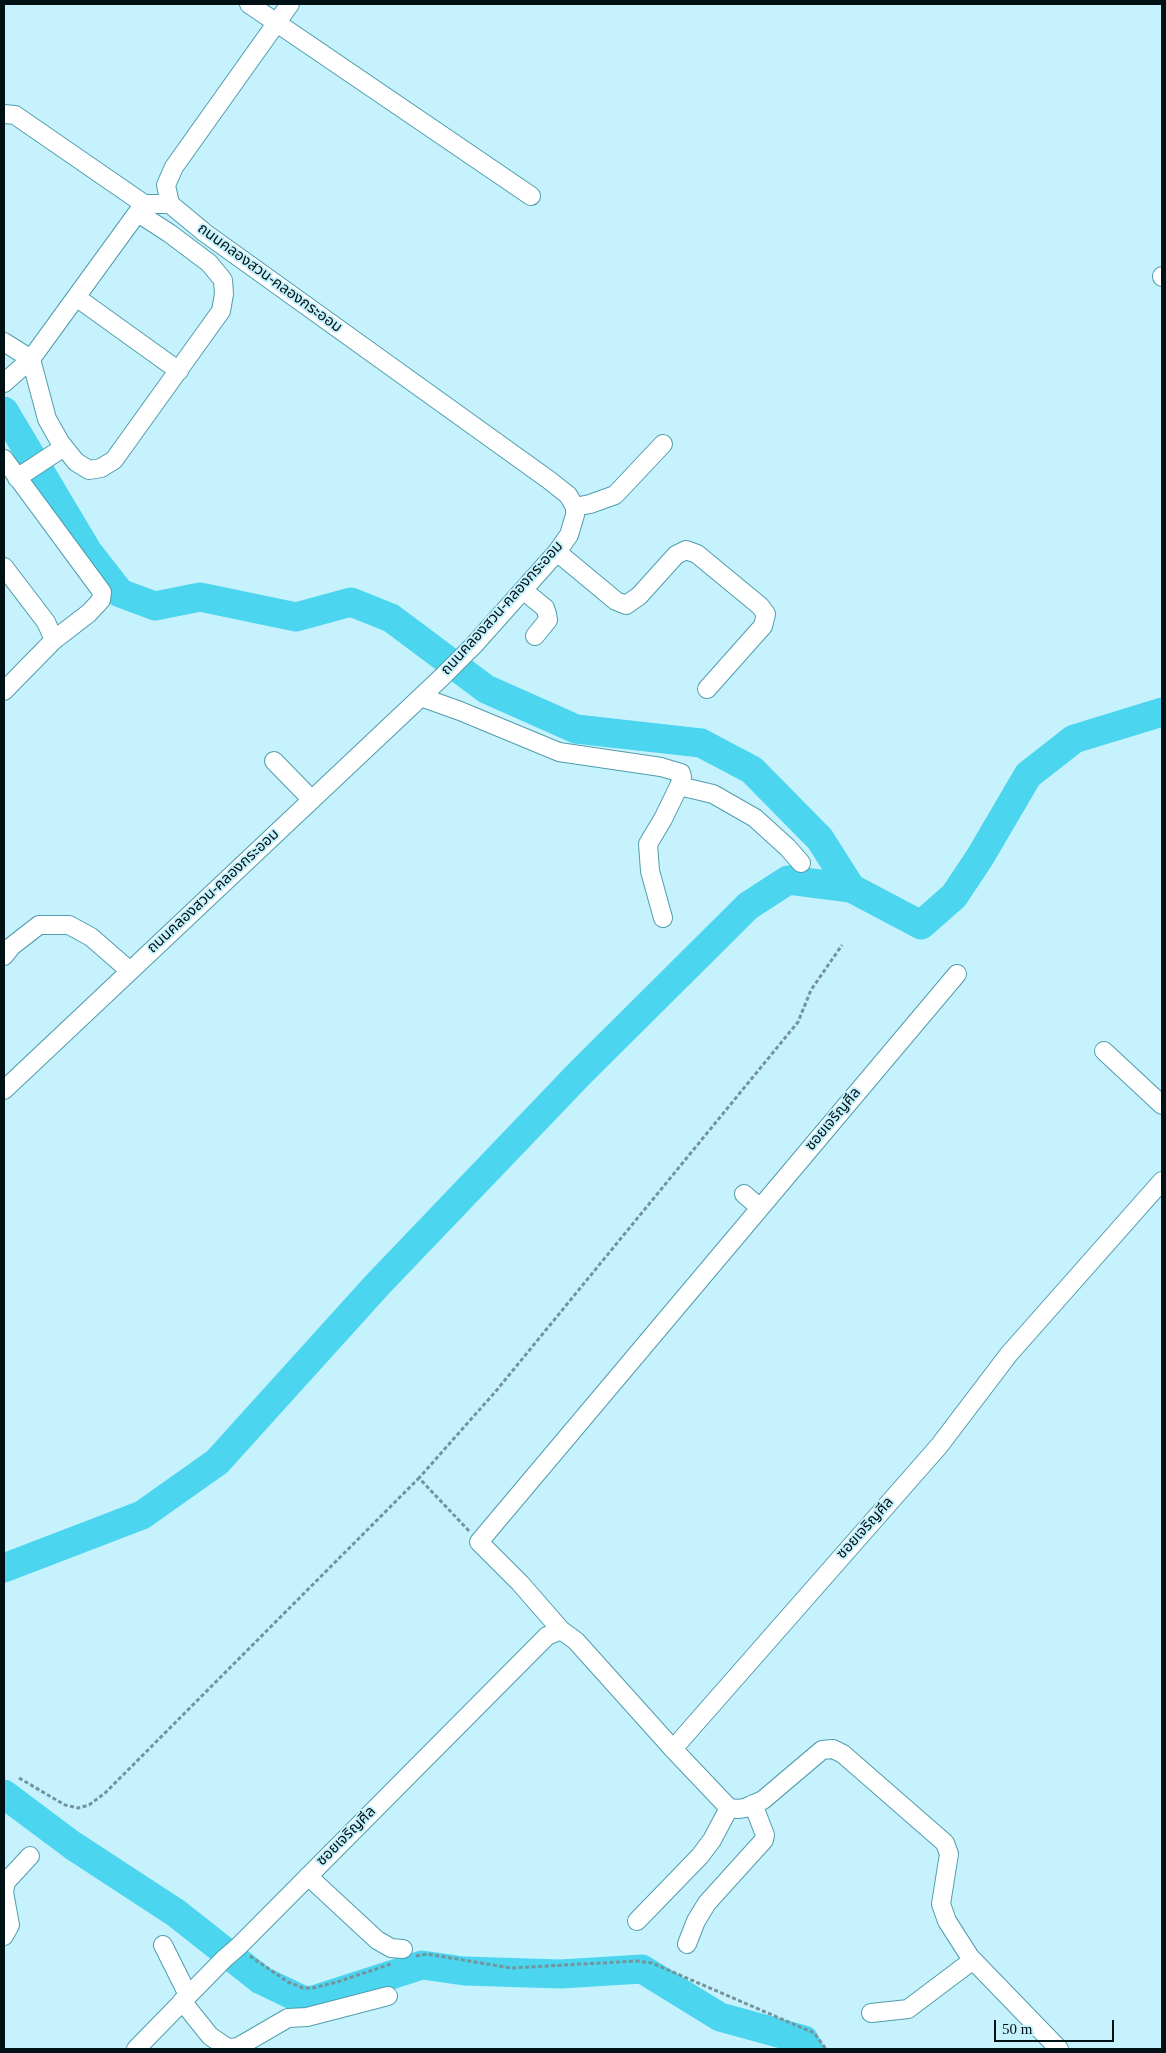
<!DOCTYPE html>
<meta charset="utf-8">
<style>
body{margin:0}
#map{position:relative;width:1166px;height:2053px;overflow:hidden;background:#c6f2fd;font-family:Georgia,serif}
canvas{display:block}
.frame{position:absolute;inset:0;border:5px solid #001116;pointer-events:none}
.scale{position:absolute;left:994px;top:2020px;width:120px;height:22px;box-sizing:border-box;border:2px solid #001116;border-top:0;padding-left:6px;font-size:15px;line-height:18px;white-space:nowrap;color:#001116;-webkit-text-stroke:4px #c6f2fd;paint-order:stroke}
</style>
<div id="map">
<canvas width="1166" height="2053"></canvas>
<div class="frame"></div>
<div class="scale">50 m</div>
</div>
<script>
const c = document.querySelector('canvas').getContext('2d');
c.lineJoin = 'round';
function poly(rows) {
  const path = new Path2D();
  for (const r of rows) {
    path.moveTo(r[0], r[1]);
    for (let i = 2; i < r.length; i += 2) path.lineTo(r[i], r[i + 1]);
  }
  return path;
}
function stroke(path, color, width, dash) {
  c.strokeStyle = color;
  c.lineWidth = width;
  c.lineCap = dash ? 'butt' : 'round';
  c.setLineDash(dash || []);
  c.stroke(path);
}
function write(font, color, halo, rows, align = 'center') {
  c.font = font + ' Georgia,"Noto Sans Thai",serif';
  c.lineWidth = 4;
  c.setLineDash([]);
  c.textBaseline = 'middle';
  c.strokeStyle = halo;
  c.fillStyle = color;
  for (const [text, x, y, turn = 0] of rows) {
    c.save();
    c.translate(x, y);
    c.rotate((+turn || 0) * Math.PI / 180);
    c.textAlign = isNaN(turn) ? turn : align;
    if (halo) c.strokeText(text, 0, 0);
    c.fillText(text, 0, 0);
    c.restore();
  }
}
stroke(poly([
 [4,411,88,552,120,593,155,606,200,597,296,617,351,602,391,618,486,689,576,729,701,743,752,770,820,839,851,888],
 [4,1568,142,1515,217,1462,378,1284,580,1073,748,906,788,880,851,888,921,925,954,896,980,857,1028,775,1074,739,1162,712],
 [4,1794,72,1845,176,1913,261,1980,307,2002,422,1965,464,1971,561,1974,642,1969,720,2017,804,2040,809,2049]
]), '#4bd5ef', 29);
const minor = poly([
 [249,4,531,196],
 [4,114,15,115,144,204,170,204],
 [1162,277,1162,276],
 [76,297,179,371],
 [4,342,31,359,47,419,60,442,76,462,89,470,101,468,114,460,221,311,224,294,223,280,209,263,169,233,138,213],
 [4,383,31,359,143,205],
 [4,459,102,592,101,600,89,613,54,640],
 [17,478,64,447],
 [575,507,590,504,615,495,663,444],
 [557,552,616,601,626,605,639,596,676,555,686,550,697,554,760,606,766,614,763,626,707,689],
 [4,567,46,622,54,640,4,691],
 [523,590,545,608,547,614,548,620,535,636],
 [421,697,460,711,559,752,661,767,681,773,682,777,679,786,663,819,648,844,650,871,663,918],
 [274,761,312,800],
 [679,786,713,794,755,818,788,848,801,863],
 [4,956,12,946,39,925,69,925,91,937,130,971],
 [957,974,479,1542,520,1583,561,1630,576,1641,673,1749,939,1446,1009,1354,1162,1181],
 [1104,1051,1162,1105],
 [4,1090,441,678,474,645,557,552,569,535,575,515,575,507,568,495,549,480,205,233,170,204,166,185,174,167,290,4],
 [744,1194,760,1208],
 [673,1749,729,1808,738,1809,745,1808,763,1800,822,1750,833,1749,843,1754,945,1843,949,1854,941,1904,947,1921,970,1957,1059,2049],
 [308,1876,377,1940,391,1948,403,1949],
 [637,1921,700,1856,712,1840,729,1808],
 [4,1936,10,1925,4,1892,6,1882,30,1856],
 [687,1944,696,1921,707,1903,764,1840,765,1835,753,1804],
 [163,1945,188,1995],
 [182,2001,210,2036,226,2047,231,2048,238,2047,288,2018,307,2017,388,1996],
 [871,2013,908,2009,973,1960],
 [136,2049,224,1959,239,1946,547,1636,561,1630]
]);
stroke(minor, '#4f9dad', 20);
stroke(poly([
 [469,1531,419,1478,496,1391,798,1022,811,990,842,945],
 [19,1778,65,1805,78,1808,89,1805,105,1793,130,1768,419,1478],
 [250,1956,288,1982,303,1988,313,1988,337,1982,391,1964],
 [416,1956,427,1954,511,1968,637,1961,652,1963,814,2033,826,2049]
]), '#73949c', 3, [4, 2.5]);
stroke(minor, '#fff', 18);
write('15px', '#001116', '#c6f2fd', [
 ["ถนนคลองสวน-คลองกระออม",269,279,36],
 ["ถนนคลองสวน-คลองกระออม",503,609,-48],
 ["ถนนคลองสวน-คลองกระออม",214,892,-43],
 ["ซอยเจริญศีล",834,1120,-50],
 ["ซอยเจริญศีล",866,1529,-48],
 ["ซอยเจริญศีล",347,1837,-45]
]);
</script>
